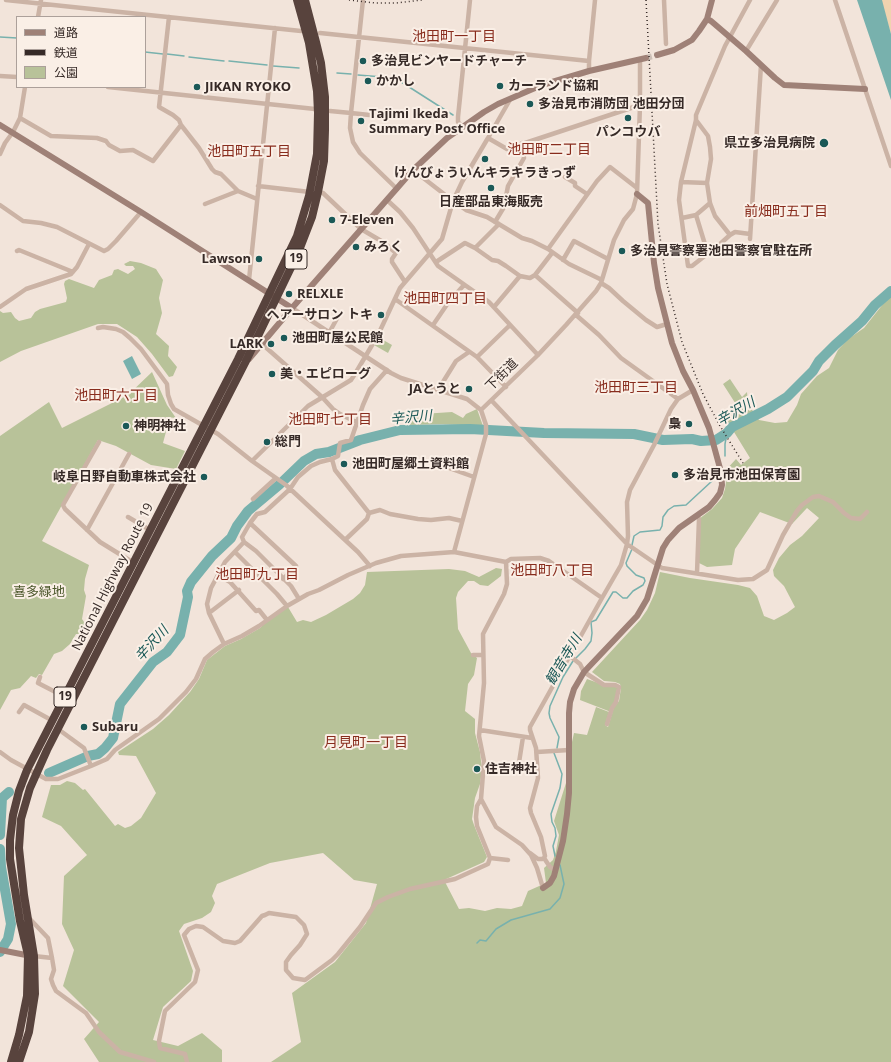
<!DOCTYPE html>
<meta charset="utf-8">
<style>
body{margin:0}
#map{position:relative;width:891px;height:1062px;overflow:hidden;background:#f2e4da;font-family:"Open Sans","Noto Sans JP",sans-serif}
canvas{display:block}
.legend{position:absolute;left:16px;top:16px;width:130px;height:72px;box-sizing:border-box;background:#faefe6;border:1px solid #aca09a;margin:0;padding:5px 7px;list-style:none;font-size:12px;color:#362a27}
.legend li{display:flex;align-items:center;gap:8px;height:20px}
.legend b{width:20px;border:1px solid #aca09a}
</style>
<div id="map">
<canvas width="891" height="1062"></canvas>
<ul class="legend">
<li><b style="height:5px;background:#9f8177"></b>道路</li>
<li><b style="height:5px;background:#362a27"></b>鉄道</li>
<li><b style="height:11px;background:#b8c299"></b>公園</li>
</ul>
</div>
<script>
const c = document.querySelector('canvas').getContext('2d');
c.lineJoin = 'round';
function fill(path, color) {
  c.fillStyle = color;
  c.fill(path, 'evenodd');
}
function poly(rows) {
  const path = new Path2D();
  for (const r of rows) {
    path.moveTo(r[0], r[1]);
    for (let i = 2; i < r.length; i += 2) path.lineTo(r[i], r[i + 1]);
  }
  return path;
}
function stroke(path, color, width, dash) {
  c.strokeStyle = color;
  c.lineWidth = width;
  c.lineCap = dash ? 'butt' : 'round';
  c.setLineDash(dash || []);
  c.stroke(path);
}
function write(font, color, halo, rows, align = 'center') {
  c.font = font + ' "Open Sans","Noto Sans JP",sans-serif';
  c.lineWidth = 4;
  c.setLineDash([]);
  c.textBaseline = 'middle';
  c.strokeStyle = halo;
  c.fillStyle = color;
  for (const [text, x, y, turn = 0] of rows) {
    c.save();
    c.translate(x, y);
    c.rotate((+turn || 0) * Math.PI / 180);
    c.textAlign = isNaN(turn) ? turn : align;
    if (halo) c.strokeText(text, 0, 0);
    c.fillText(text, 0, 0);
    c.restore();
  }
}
fill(poly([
 [130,261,141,263,156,269,163,280,159,298,162,313,156,334,169,346,168,356,177,367,173,376,169,377,152,354,137,337,117,324,98,324,21,351,0,362,0,311,3,313,11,312,15,318,19,321,31,318,35,312,40,309,66,302,67,298,64,284,65,281,69,279,94,288,99,280,112,275,114,270,118,269,128,274,135,269,133,266,126,266,124,264],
 [891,297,891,1062,271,1062,301,1042,292,993,335,962,366,923,377,884,354,880,323,853,270,863,217,884,212,896,215,903,211,912,202,918,184,924,179,931,193,971,191,981,163,1007,153,1040,178,1046,202,1033,222,1050,222,1062,99,1062,84,1039,99,1022,63,986,74,950,62,924,64,876,87,855,61,826,42,817,51,785,60,785,67,781,75,783,83,790,85,789,115,826,118,824,125,828,131,826,141,818,156,793,136,756,119,755,118,752,153,729,169,715,190,692,199,679,207,660,225,646,241,639,260,628,268,620,288,607,297,622,303,620,311,622,326,615,353,599,360,593,365,585,367,572,449,569,465,571,479,577,496,568,502,569,501,576,488,586,480,585,474,581,468,581,458,592,456,598,458,629,471,653,477,658,474,675,468,684,465,711,475,719,475,733,480,752,482,770,480,784,475,798,472,819,474,825,487,857,484,862,444,880,459,909,469,908,485,911,497,908,511,909,522,906,528,891,546,883,544,868,553,860,556,851,559,835,554,821,566,783,566,769,574,733,587,735,596,707,609,712,605,725,608,727,614,707,619,701,621,688,620,684,615,682,604,681,592,672,640,620,647,610,655,593,660,572,690,578,738,585,750,588,757,596,764,616,774,620,787,613,795,607,784,586,774,576,773,570,779,558,790,545,802,536,819,518,807,508,792,524,760,512,735,549,732,565,707,567,697,562,699,519,712,509,722,498,725,489,726,482,725,471,736,459,741,465,750,458,726,419,739,409,723,384,730,379,742,397,747,392,748,404,759,420,775,423,787,422,797,405,801,394,817,376,829,368,838,350,848,339,864,328,887,299],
 [378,337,392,345,388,353,374,345],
 [152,372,167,405,176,418,166,417,162,421,167,428,163,443,185,451,176,469,151,465,116,446,98,440,42,541,89,565,85,579,84,590,86,596,82,619,84,622,84,628,81,634,76,634,70,644,62,651,54,654,42,675,39,674,36,678,31,676,20,688,11,690,0,710,0,436,49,402,62,428,128,395],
 [477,409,483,426,442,424,407,425,407,415,452,412,463,418,466,414],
 [587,679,604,685,619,687,611,712,580,700,581,691]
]), '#b8c299');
fill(poly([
 [882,0,891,0,891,34,882,3]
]), '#efd3af');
fill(poly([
 [857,0,882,0,891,34,891,100],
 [132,356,141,374,132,379,123,361]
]), '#78b1ad');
stroke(poly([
 [0,37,17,38],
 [145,52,163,54],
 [167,54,184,56],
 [189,57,224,61],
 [229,61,267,65],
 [273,66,299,68],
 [337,73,351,74],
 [358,75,395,78,453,115],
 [725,456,725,444,727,433],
 [632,545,634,536,640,532,660,530,662,526,663,517,668,510,674,506,686,505,712,481],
 [557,748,559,737,550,718,549,713,550,706,563,677,573,661,585,649,591,641,592,633,591,622,596,620,613,592,616,592,623,598,627,598,633,591,643,585,645,581,644,578,636,575,627,566,626,563,632,549],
 [554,753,562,774,560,788,551,814,552,822,555,828,556,836,553,846,555,856],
 [477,943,480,940,486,941,496,929,511,920,550,909,560,898,564,884,560,865]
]), '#78b1ad', 1.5);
stroke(poly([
 [49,773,88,756,98,754,105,748,113,738,120,704,153,662,167,652,180,635,188,597,187,591,191,582,212,556,231,538,237,526,248,511,279,485,304,461,316,454,329,452,360,440,400,430,470,429,544,433,634,434,663,440,692,439,701,441,716,440,727,433,732,427,768,409,787,397,813,371,819,361,835,345,862,321,875,305,891,291],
 [0,835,2,798,9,792],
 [0,849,1,867,11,924,8,939,0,952]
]), '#78b1ad', 10);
stroke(poly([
 [646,58,657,55]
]), '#ccbfb6', 6, [6, 3]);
stroke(poly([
 [6,0,301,31],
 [363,0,351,113,388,117],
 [664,0,666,44],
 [835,0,891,166],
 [38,17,41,0],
 [169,17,159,107,173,115,179,120,181,125,199,148,212,169,215,172,221,174,238,191,257,199],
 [320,33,589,61],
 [746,51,777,0],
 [589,71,589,61,595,0],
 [0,76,17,77],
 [108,87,315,109],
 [511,98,488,138,507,149,640,105],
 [330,111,351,113,350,128,353,142,360,153,397,189],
 [20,118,51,136,97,138,106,141,109,145,120,151,133,150,153,161,181,125],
 [696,120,708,136,710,147,711,159,707,183,710,203,715,216,730,235],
 [463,127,458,122,458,117,470,0],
 [0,154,5,143,13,132,20,118,25,87],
 [413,170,453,201,466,210,487,217,522,238,532,241,548,249,569,264,602,280],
 [565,177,575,183,575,186,587,194],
 [681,182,707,183],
 [258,186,310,192],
 [318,192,323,193,361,229,383,242,396,253,392,259,392,262,405,282],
 [387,200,400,212,413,228,438,266,489,302,538,355],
 [205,204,238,191],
 [0,205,23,221,41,223,57,227,104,251,108,249,116,241,141,212],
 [696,215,707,251,708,253],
 [682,218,696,215,710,203],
 [495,222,504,207,508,186,524,158,522,143],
 [750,234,735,232,730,235,720,244,692,266,688,266,679,200,681,182,696,120,696,115,725,46,750,0],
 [750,239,761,65],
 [475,248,499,224],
 [548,249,597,181,610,167,637,188],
 [17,251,19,250,73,272],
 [563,260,574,241,608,259],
 [436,262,465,243,475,248,492,260,498,261,506,266,520,276,530,278,535,275,552,253],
 [535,275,578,313],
 [249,280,275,28],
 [601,283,609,288,623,301,646,320,657,327,667,324],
 [395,299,477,357,506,387],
 [0,307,26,289,71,274,77,267,89,244],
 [494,307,520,276],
 [292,308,391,373,401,378,467,399,481,410],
 [576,315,599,335,621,358,678,399,693,390],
 [433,325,448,303,464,285],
 [98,328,103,327,116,329,123,332,130,338,141,349,167,384,168,395,171,404,174,409,218,434,252,461,286,485,358,552,370,566],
 [329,333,340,313],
 [262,344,322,397,333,409,340,414,356,422],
 [477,357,510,325],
 [438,390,456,361,469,352],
 [492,401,627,544,662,568,738,580,753,579,767,570,783,535,797,511,802,505,813,497,819,496,833,502,844,513,851,518,860,519,867,512],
 [481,410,538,355,566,325,596,291,601,283,614,240,624,220,633,209,637,194,640,105,640,59],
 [99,442,63,505,65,509,100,542,134,563],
 [332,459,338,456,340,443,351,440,363,405,370,389,387,370],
 [252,461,308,406,351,380,355,374,378,335,400,288,442,239,453,201,462,182,488,138],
 [449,468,474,477],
 [253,499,276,478],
 [697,515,699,519,697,573],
 [128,517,150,530],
 [250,523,296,566,283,579],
 [87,530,129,454],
 [345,540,367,519,369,513],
 [244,542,256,551,291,586,299,599],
 [235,552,277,594,287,606],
 [454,552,486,434,486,425,481,410],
 [218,575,230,582,256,611,259,610,267,620],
 [239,590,209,613,207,604,211,588,225,562,244,542,242,537,250,523,257,514,265,512,290,489,298,477,311,466,320,462,332,459,335,470,369,513,380,510,390,514,418,519,431,520,449,518,462,521],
 [209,613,224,644],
 [473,655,483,655],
 [570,656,580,664,584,672,604,685,615,685,619,687,616,702,612,708,607,724],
 [40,677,38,683,65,697],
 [19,712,24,705,53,721],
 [58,729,84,748,91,766],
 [480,730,532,738],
 [0,752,11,760,46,779,58,779,91,766,107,759,115,750,159,719,186,692,196,679,205,659,213,652,224,644,242,636,259,626,287,606,308,594,319,590,348,575,376,563,401,556,454,552,506,562,511,559,540,558,549,561,602,598,621,565,627,544,628,536,627,502,630,490,654,445,671,409,678,399],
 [537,752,569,750],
 [518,769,523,737],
 [481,799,496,827,522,845,531,855,537,868,543,888],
 [530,853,538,859,542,859,544,858],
 [490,858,508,860],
 [555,870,550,867,544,858,545,856,541,837,531,813,530,808,538,778,536,748,530,730,530,727,602,598],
 [29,918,48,938,52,958],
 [34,956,52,958,54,970,51,979,53,985,56,991,86,1013,99,1032,120,1052,154,1062],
 [187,1062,185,1054,160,1048,159,1041,165,1011,195,982,198,970,184,935,189,929,196,926,203,927,223,941,235,943,240,941,262,916,265,915,269,913,296,917,304,925,307,934,300,945,291,955,286,962,286,970,293,978,305,980,332,960,338,954,360,927,376,903,388,897,410,889,455,879,488,864,490,858,477,826,476,817,477,806,481,799,484,761,479,736,484,683,483,634,504,594,507,584,506,562]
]), '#cbb3a5', 4.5);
stroke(poly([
 [707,19,711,21,746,51,775,78,784,85,865,89],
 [657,55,674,50,692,40,699,31,707,19,712,0],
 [0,125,141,212,292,308],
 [249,359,292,308,413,170,447,138,484,112,498,104,542,85,589,71,646,58],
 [543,888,550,883,554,876,563,841,567,814,569,793,569,713,570,702,574,689,584,672,637,616,647,599,663,548,668,540,679,528,709,507,715,500,720,493,722,485,721,472,709,428,693,390,683,371,672,343,658,288,654,263,648,203,637,194],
 [0,950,31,956]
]), '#9f8177', 6);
stroke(poly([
 [11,1062,19,1035,27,996,28,955,20,921,10,859,10,840,13,815,19,791,27,770,238,359,297,236,309,196,317,154,318,113,317,91,309,43,297,0],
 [19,1062,29,1032,35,994,34,956,24,895,19,848,21,819,30,788,47,750,245,363,298,253,312,217,318,192,324,161,325,130,325,97,321,63,316,42,305,0]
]), '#58433d', 8);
stroke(poly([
 [349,0,375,3,396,3,422,0],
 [646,0,658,224,667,284,682,342,703,394,720,426,743,463]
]), '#362a27', 1.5, [1, 3]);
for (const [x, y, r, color] of [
 [363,61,4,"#1b5957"],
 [368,81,4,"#1b5957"],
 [500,86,4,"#1b5957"],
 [197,87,4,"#1b5957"],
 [530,104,4,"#1b5957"],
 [628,118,4,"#1b5957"],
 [361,121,4,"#1b5957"],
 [824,143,5,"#1b5957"],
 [485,159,4,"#1b5957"],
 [491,188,4,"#1b5957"],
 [332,220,4,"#1b5957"],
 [356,247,4,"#1b5957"],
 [622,251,4,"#1b5957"],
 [259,259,4,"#1b5957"],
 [289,294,4,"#1b5957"],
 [381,315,4,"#1b5957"],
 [284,338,4,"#1b5957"],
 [271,344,4,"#1b5957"],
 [272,374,4,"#1b5957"],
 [469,389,4,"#1b5957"],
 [689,424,4,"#1b5957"],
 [126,426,4,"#1b5957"],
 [267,442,4,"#1b5957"],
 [344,464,4,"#1b5957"],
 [675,475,4,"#1b5957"],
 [204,477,4,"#1b5957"],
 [84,727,4,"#1b5957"],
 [477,769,4,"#1b5957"]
]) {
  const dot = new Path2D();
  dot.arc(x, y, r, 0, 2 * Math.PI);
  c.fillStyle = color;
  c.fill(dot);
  stroke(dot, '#faefe6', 1.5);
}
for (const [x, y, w] of [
 [296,259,22],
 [65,697,22]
]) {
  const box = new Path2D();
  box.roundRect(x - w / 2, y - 10, w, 20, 3);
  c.fillStyle = '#faefe6';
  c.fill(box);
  stroke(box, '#362a27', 1);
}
write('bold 12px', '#362a27', null, [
 ["19",296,259],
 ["19",65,697]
]);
write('bold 13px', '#362a27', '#faefe6', [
 ["多治見ビンヤードチャーチ",371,61],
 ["かかし",376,81],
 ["カーランド協和",508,86],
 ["JIKAN RYOKO",205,87],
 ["多治見市消防団 池田分団",538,104],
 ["Tajimi Ikeda",369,114],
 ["Summary Post Office",369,129],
 ["パンコウバ",628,132,"center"],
 ["県立多治見病院",815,143,"right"],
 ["けんびょういんキラキラきっず",485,173,"center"],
 ["日産部品東海販売",491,202,"center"],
 ["7-Eleven",340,220],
 ["みろく",364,247],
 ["多治見警察署池田警察官駐在所",630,251],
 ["Lawson",251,259,"right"],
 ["RELXLE",297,294],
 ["ヘアーサロン トキ",373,315,"right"],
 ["池田町屋公民館",292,338],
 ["LARK",263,344,"right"],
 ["美・エピローグ",280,374],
 ["JAとうと",461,389,"right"],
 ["梟",681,424,"right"],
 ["神明神社",134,426],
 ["総門",275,442],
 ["池田町屋郷土資料館",352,464],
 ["多治見市池田保育園",683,475],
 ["岐阜日野自動車株式会社",196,477,"right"],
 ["Subaru",92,727],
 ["住吉神社",485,769]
], 'left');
write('13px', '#362a27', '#faefe6', [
 ["下街道",502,375,-45],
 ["National Highway Route 19",113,577,-63]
]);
write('13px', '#4a562a', '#faefe6', [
 ["喜多緑地",39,592]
]);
write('14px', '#882c1d', '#faefe6', [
 ["池田町一丁目",454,37],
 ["池田町二丁目",549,150],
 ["池田町五丁目",249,152],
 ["前畑町五丁目",786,212],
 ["池田町四丁目",445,299],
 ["池田町三丁目",636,388],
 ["池田町六丁目",116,396],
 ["池田町七丁目",330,420],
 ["池田町八丁目",552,571],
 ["池田町九丁目",257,575],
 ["月見町一丁目",366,743]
]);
write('italic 14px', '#1b5957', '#faefe6', [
 ["辛沢川",736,412,-30],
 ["辛沢川",411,418,-5],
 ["辛沢川",152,644,-48],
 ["観音寺川",564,660,-59]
]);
</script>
